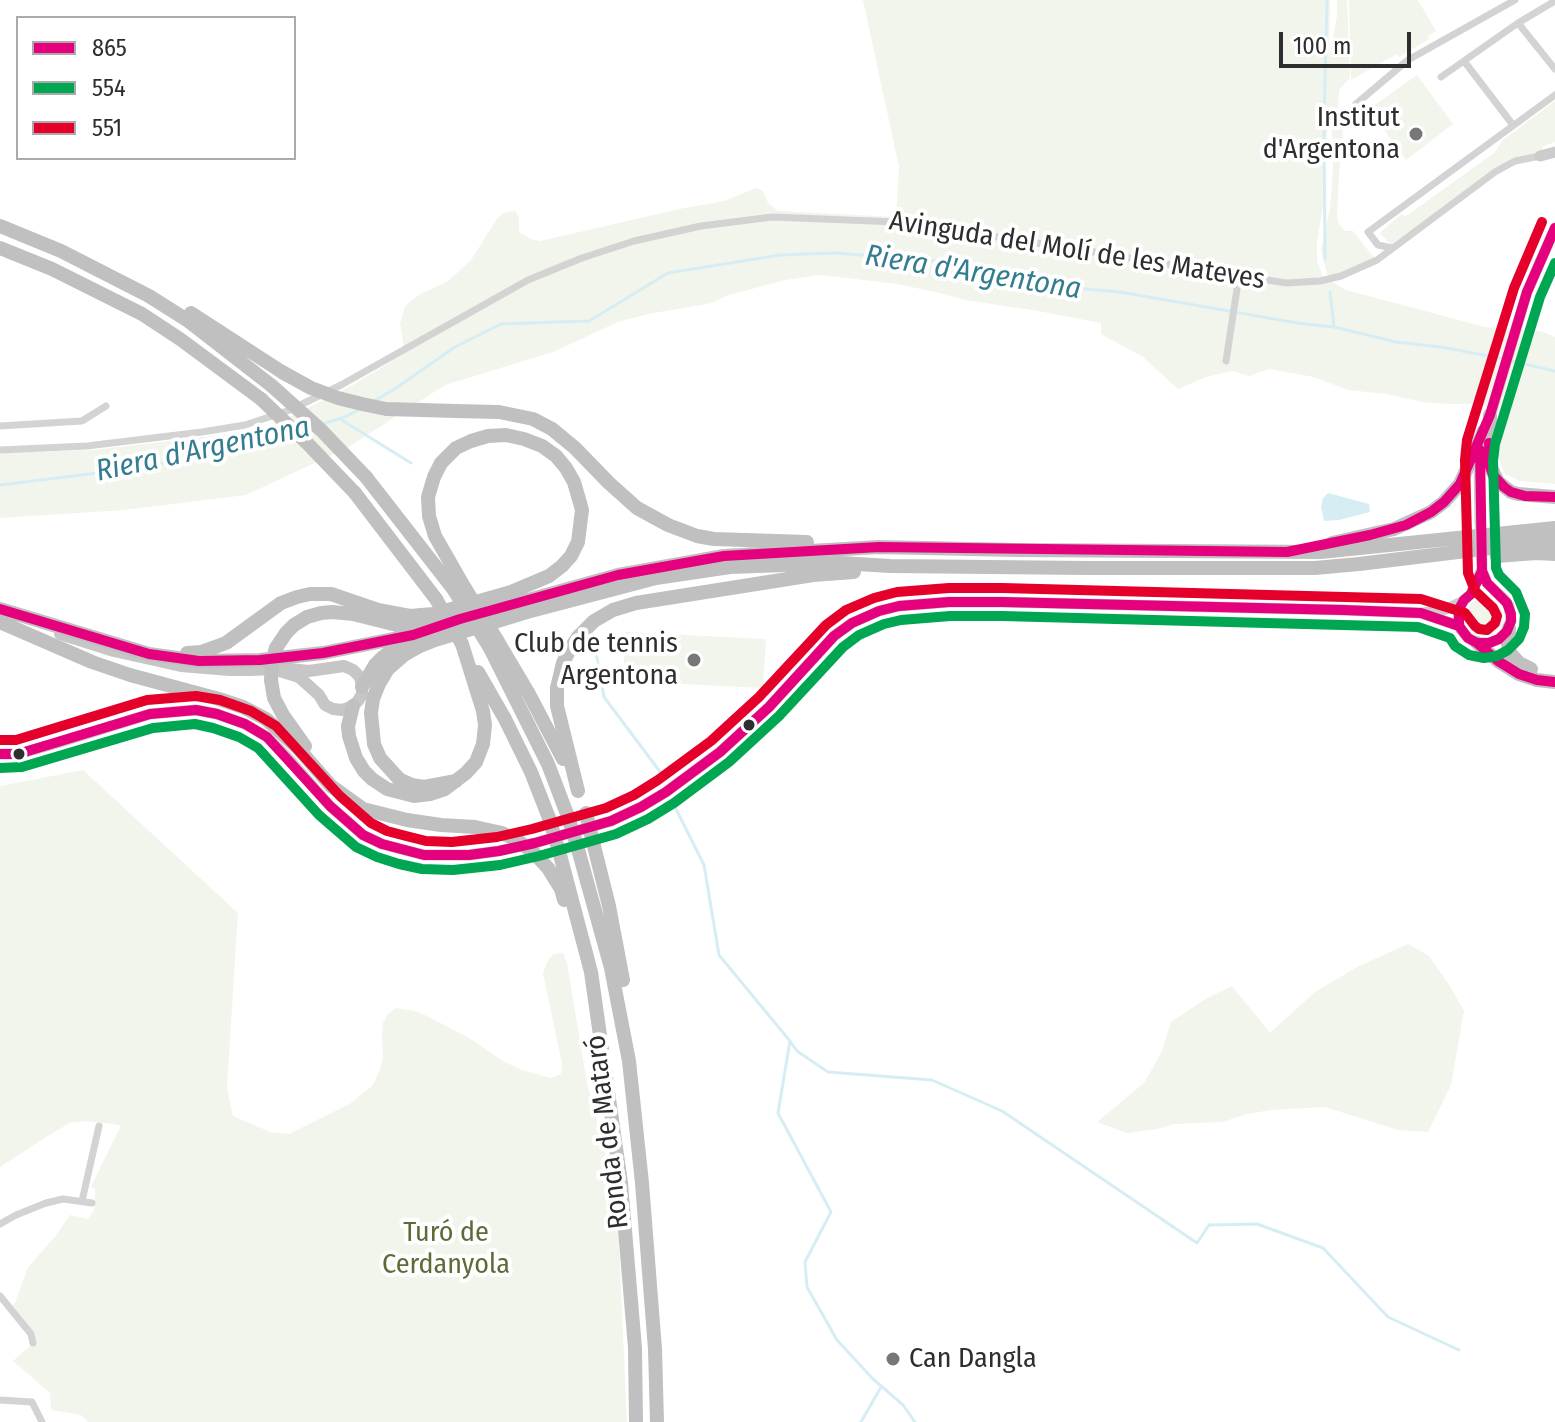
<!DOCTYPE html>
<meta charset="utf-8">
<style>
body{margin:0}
#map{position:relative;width:1555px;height:1422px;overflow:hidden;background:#fff;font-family:"Fira Sans Condensed",sans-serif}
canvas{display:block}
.legend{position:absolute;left:16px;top:16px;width:280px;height:144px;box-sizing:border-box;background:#fff;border:2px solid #ababab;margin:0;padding:10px 14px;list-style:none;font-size:24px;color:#2e2e2e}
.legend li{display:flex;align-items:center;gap:16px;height:40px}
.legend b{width:40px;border:2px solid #ababab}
.scale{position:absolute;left:1279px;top:32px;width:132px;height:36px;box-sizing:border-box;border:4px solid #2e2e2e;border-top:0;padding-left:10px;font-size:24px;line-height:28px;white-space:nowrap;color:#2e2e2e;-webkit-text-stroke:6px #fff;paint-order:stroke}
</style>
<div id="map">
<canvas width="1555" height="1422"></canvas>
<ul class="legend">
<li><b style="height:10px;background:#e5007d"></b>865</li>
<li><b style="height:10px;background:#00a651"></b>554</li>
<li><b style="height:10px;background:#e4002b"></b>551</li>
</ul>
<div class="scale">100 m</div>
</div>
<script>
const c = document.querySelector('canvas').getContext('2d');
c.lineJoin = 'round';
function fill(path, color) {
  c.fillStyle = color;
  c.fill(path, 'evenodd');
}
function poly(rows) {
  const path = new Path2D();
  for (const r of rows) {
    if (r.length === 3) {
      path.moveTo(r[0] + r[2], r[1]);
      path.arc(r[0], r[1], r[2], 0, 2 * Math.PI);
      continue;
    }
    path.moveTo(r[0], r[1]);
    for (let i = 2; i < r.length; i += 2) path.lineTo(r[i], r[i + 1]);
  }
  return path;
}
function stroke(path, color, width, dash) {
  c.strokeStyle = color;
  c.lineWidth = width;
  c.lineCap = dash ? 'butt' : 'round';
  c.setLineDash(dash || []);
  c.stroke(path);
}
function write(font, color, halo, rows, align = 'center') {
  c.font = font + ' "Fira Sans Condensed",sans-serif';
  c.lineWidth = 8;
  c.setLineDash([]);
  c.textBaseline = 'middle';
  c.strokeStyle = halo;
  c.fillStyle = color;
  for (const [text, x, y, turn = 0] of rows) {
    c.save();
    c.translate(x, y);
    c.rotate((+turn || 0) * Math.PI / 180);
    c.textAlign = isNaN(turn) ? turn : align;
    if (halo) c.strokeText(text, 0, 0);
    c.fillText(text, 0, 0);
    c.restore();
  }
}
fill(poly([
 [863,0,1330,0,1329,59,1337,16,1337,0,1347,0,1350,78,1339,90,1338,107,1343,134,1339,173,1337,217,1339,224,1345,231,1353,231,1375,259,1328,278,1321,250,1330,208,1332,184,1334,144,1328,114,1324,200,1317,242,1317,261,1323,277,1346,290,1485,327,1541,331,1555,337,1555,484,1520,481,1505,474,1499,460,1499,414,1481,404,1448,404,1422,402,1386,394,1348,390,1314,377,1269,369,1249,376,1232,371,1206,377,1178,389,1143,357,1101,334,1101,323,1038,311,965,300,940,293,897,284,821,275,785,280,726,296,712,303,648,314,618,322,553,352,445,385,347,448,246,495,124,510,0,518,0,453,94,450,245,432,290,417,353,385,406,352,404,348,400,324,405,306,420,294,447,282,471,260,497,219,503,213,515,211,519,218,519,232,531,239,540,241,684,208,724,201,756,188,763,191,768,203,778,211,896,217,899,167],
 [1349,0,1418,0,1436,31,1428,36,1429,39,1399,57,1397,54,1351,80],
 [1417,75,1453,124,1406,160,1369,109],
 [1555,101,1555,142,1544,146,1538,156,1494,170,1391,245,1380,233,1401,214,1406,216,1494,153,1503,140],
 [1484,617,19],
 [625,632,766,639,763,688,623,681],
 [83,770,238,913,227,1087,233,1116,270,1132,289,1134,351,1103,373,1085,381,1067,383,1056,382,1035,383,1023,388,1014,396,1008,416,1011,425,1015,469,1038,503,1061,522,1070,551,1078,561,1074,562,1064,543,973,547,962,553,954,563,953,567,963,587,1083,617,1199,627,1422,88,1422,81,1415,51,1410,50,1393,13,1361,31,1345,36,1344,35,1334,12,1306,15,1303,28,1267,54,1238,70,1215,88,1219,93,1212,95,1205,95,1189,91,1187,121,1125,86,1121,70,1123,51,1134,0,1167,0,786],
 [1408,944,1429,956,1450,986,1464,1011,1451,1085,1428,1132,1398,1130,1325,1107,1271,1110,1247,1114,1222,1122,1175,1124,1157,1129,1127,1133,1097,1122,1145,1082,1162,1051,1171,1022,1207,998,1232,986,1270,1033,1315,992,1359,966]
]), '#f2f5eb');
fill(poly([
 [1328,493,1369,504,1370,512,1339,520,1324,521,1321,507,1323,498]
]), '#d6eef3');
stroke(poly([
 [1325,259,1324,121,1327,0],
 [1330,292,1334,327],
 [1512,361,1555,371],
 [374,401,396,388,455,347,501,324,589,321,668,273,780,255,835,253,937,261,1064,287,1120,292,1297,323,1334,327,1396,342,1441,347,1505,359],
 [340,419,411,463],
 [323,424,347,416,360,409],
 [0,485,130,469,216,454,233,446,276,441,290,436],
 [596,652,604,697,661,773],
 [674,805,704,865,719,955,790,1041,778,1113,831,1212,805,1262,807,1287,837,1340,873,1379,903,1405,915,1422],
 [790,1041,797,1051,828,1072,932,1080,1002,1111,1197,1243,1209,1225,1257,1224,1323,1248,1388,1317,1459,1350],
 [861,1422,881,1387]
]), '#d6eef3', 3);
stroke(poly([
 [1518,23,1555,69],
 [1464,61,1513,125],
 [1441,77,1518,23,1555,1],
 [1356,104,1408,60,1515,0],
 [1392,248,1378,245,1368,232,1555,95],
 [1226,361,1239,276],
 [0,426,82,421,106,406],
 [0,450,87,446,202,432,245,425,290,410,341,385,528,280,582,258,634,241,701,226,772,217,897,222,1070,248,1239,276,1287,283,1320,281,1341,276,1377,260,1495,172,1515,161,1540,156],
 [82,1201,99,1126],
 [0,1224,16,1215,46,1203,63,1199,92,1203],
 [0,1296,31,1334,33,1343],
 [0,1400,32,1402,42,1422]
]), '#d3d3d3', 7);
stroke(poly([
 [1540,156,1555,152],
 [1489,420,1527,292,1555,228],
 [1480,521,1479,460,1481,443],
 [1462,602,1459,609,1458,622,1461,630,1468,638,1477,643,1489,643,1499,639,1505,634,1511,621,1509,606,1505,600,1487,583,1482,571],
 [1424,613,1446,609,1462,602,1471,594,1482,569],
 [0,754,18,754,57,743,150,714,196,710,217,714,245,724,267,737,287,757,330,806,363,835,382,844,424,855,469,855,499,851,535,843,611,821,641,807,666,792,720,752,769,707,834,636,852,623,879,611,899,606,949,602,1002,602,1343,610,1421,613,1459,626]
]), '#ccc', 11);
stroke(poly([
 [60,634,114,651,181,666,230,670,250,670,273,669,290,669,309,671,344,666,353,670,360,677,362,687,362,694,358,701,351,707,342,710,333,709,325,705,319,695,299,677,273,669]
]), '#c6c6c6', 12);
stroke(poly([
 [0,226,61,251,149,296,187,320,272,386],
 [0,248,52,269,142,314,180,339,261,399],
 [191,313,282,372],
 [456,411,499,412,533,419,552,429,575,448,609,483,637,508,668,525,697,536,714,539,807,542],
 [1490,415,1490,466,1498,482,1511,492,1518,494,1555,497],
 [366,477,454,590],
 [355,493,436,599],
 [1332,543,1394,529,1431,512,1444,502,1460,484,1484,431],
 [1497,556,1536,553,1555,554],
 [0,609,149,654,199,661,260,660,323,653,413,635,460,619,618,575,724,556,879,547,1017,550,1321,552,1555,528],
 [0,622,92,662,130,675,219,699,243,707,266,719,298,748,331,786,363,809,407,820,441,825,475,827,502,833,517,840],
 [1509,628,1508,644,1510,653,1519,663,1531,669],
 [497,640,529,694,563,759],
 [1477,643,1498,661,1519,674,1537,680,1555,682],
 [276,648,286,633,294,625,307,617,321,613,332,612,353,614,401,626,424,625],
 [490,648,548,764,567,814],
 [187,653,201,652,226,643,281,603,297,597,310,594,331,594,378,610,410,616,421,615,434,614,511,592,549,576,562,566,571,556,578,542,582,510,574,482,566,468,556,456,542,446,524,439,506,435,488,436,471,441,456,448,441,463,434,477,428,497,429,516,435,536,463,585],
 [478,672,505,719,531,772,549,818],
 [271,680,274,698,283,715,305,746],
 [362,687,375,665,383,657,395,648,410,642],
 [353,706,348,726,349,736,356,758,364,771,372,779,387,789,414,796,430,794,445,789,466,773,476,762,483,744,485,725,483,711,462,644],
 [456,781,424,787,412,785,399,779,380,758,374,744,371,713,373,699,379,684,388,669,404,655,420,646,435,640,527,612,656,578,730,567,841,563,890,566,1086,568,1315,568,1359,564,1524,544,1555,542],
 [578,791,557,706,557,688,563,663,570,649,578,637,594,621,613,610,636,603,813,575,854,572],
 [592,838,609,906,623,980],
 [576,842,611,968,629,1061,642,1183,655,1349,657,1422],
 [559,851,591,972,621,1183,635,1348,636,1422],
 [534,853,548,868,561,889,564,900]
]), '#c0c0c0', 14);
stroke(poly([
 [1480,521,1482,565]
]), '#ccc', 11);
stroke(poly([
 [282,372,311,388,338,398,362,404,386,409,456,411],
 [272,386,321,430,366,477],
 [261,399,308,444,355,493],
 [463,585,497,640],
 [454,590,490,648],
 [436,599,462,644],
 [271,680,272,661,276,648],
 [586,813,592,838],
 [567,814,576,842],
 [549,818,559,851],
 [517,840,534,853]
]), '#c0c0c0', 14);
stroke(poly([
 [1489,443,1490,466,1493,475,1504,487,1511,492,1525,496,1555,497],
 [1480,450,1482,571,1471,594,1464,600,1459,609,1459,626,1468,638,1477,643,1498,661,1519,674,1537,680,1555,682],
 [0,609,149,654,199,661,260,660,323,653,413,635,460,619,618,575,724,556,879,547,1287,552,1370,535,1406,525,1431,512,1444,502,1460,484,1490,415,1527,292,1555,228],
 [1477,643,1489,643,1499,639,1507,631,1511,621,1511,614,1507,603,1487,583,1482,571],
 [0,754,18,754,150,714,196,710,217,714,245,724,267,737,330,806,363,835,382,844,424,855,469,855,499,851,535,843,611,821,641,807,666,792,720,752,769,707,834,636,852,623,879,611,899,606,949,602,1002,602,1343,610,1421,613,1459,626]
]), '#e5007d', 10);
stroke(poly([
 [0,768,22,767,153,728,195,724,213,728,239,737,258,748,319,815,356,847,377,857,399,864,422,869,453,870,500,865,539,856,616,834,648,819,674,803,729,762,779,716,843,647,859,635,884,624,901,620,950,616,1002,616,1418,627,1450,638,1455,646,1469,655,1484,658,1497,656,1508,650,1519,639,1524,627,1525,614,1516,592,1499,575,1496,568,1493,461,1495,444,1540,297,1555,263]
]), '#00a651', 10);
stroke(poly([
 [0,740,16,740,147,700,196,696,220,700,251,711,276,726,340,796,371,823,387,831,406,836,426,841,452,842,497,837,532,829,606,808,634,795,658,780,711,741,759,697,826,625,846,610,874,598,897,592,949,588,1002,588,1421,599,1465,613,1475,626,1479,629,1487,630,1495,623,1497,616,1493,608,1475,591,1468,573,1465,460,1467,440,1514,288,1542,222]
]), '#e4002b', 10);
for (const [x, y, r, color] of [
 [1416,134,8,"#777"],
 [694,660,8,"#777"],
 [749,725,7,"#2e2e2e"],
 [19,754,7,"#2e2e2e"],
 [893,1359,8,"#777"]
]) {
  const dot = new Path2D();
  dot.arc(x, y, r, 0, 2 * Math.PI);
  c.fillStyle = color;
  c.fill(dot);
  stroke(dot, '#fff', 3);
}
write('28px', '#2e2e2e', '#fff', [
 ["Institut",1400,118],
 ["d'Argentona",1400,150],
 ["Club de tennis",678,644],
 ["Argentona",678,676],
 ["Can Dangla",909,1359,"left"]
], 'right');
write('28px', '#2e2e2e', '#fff', [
 ["Avinguda del Molí de les Mateves",1077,251,9],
 ["Ronda de Mataró",608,1132,-97]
]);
write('28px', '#5a6d38', '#fff', [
 ["Turó de",446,1233],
 ["Cerdanyola",446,1265]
]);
write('italic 30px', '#347c8f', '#fff', [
 ["Riera d'Argentona",973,273,9],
 ["Riera d'Argentona",203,450,-12]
]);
</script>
